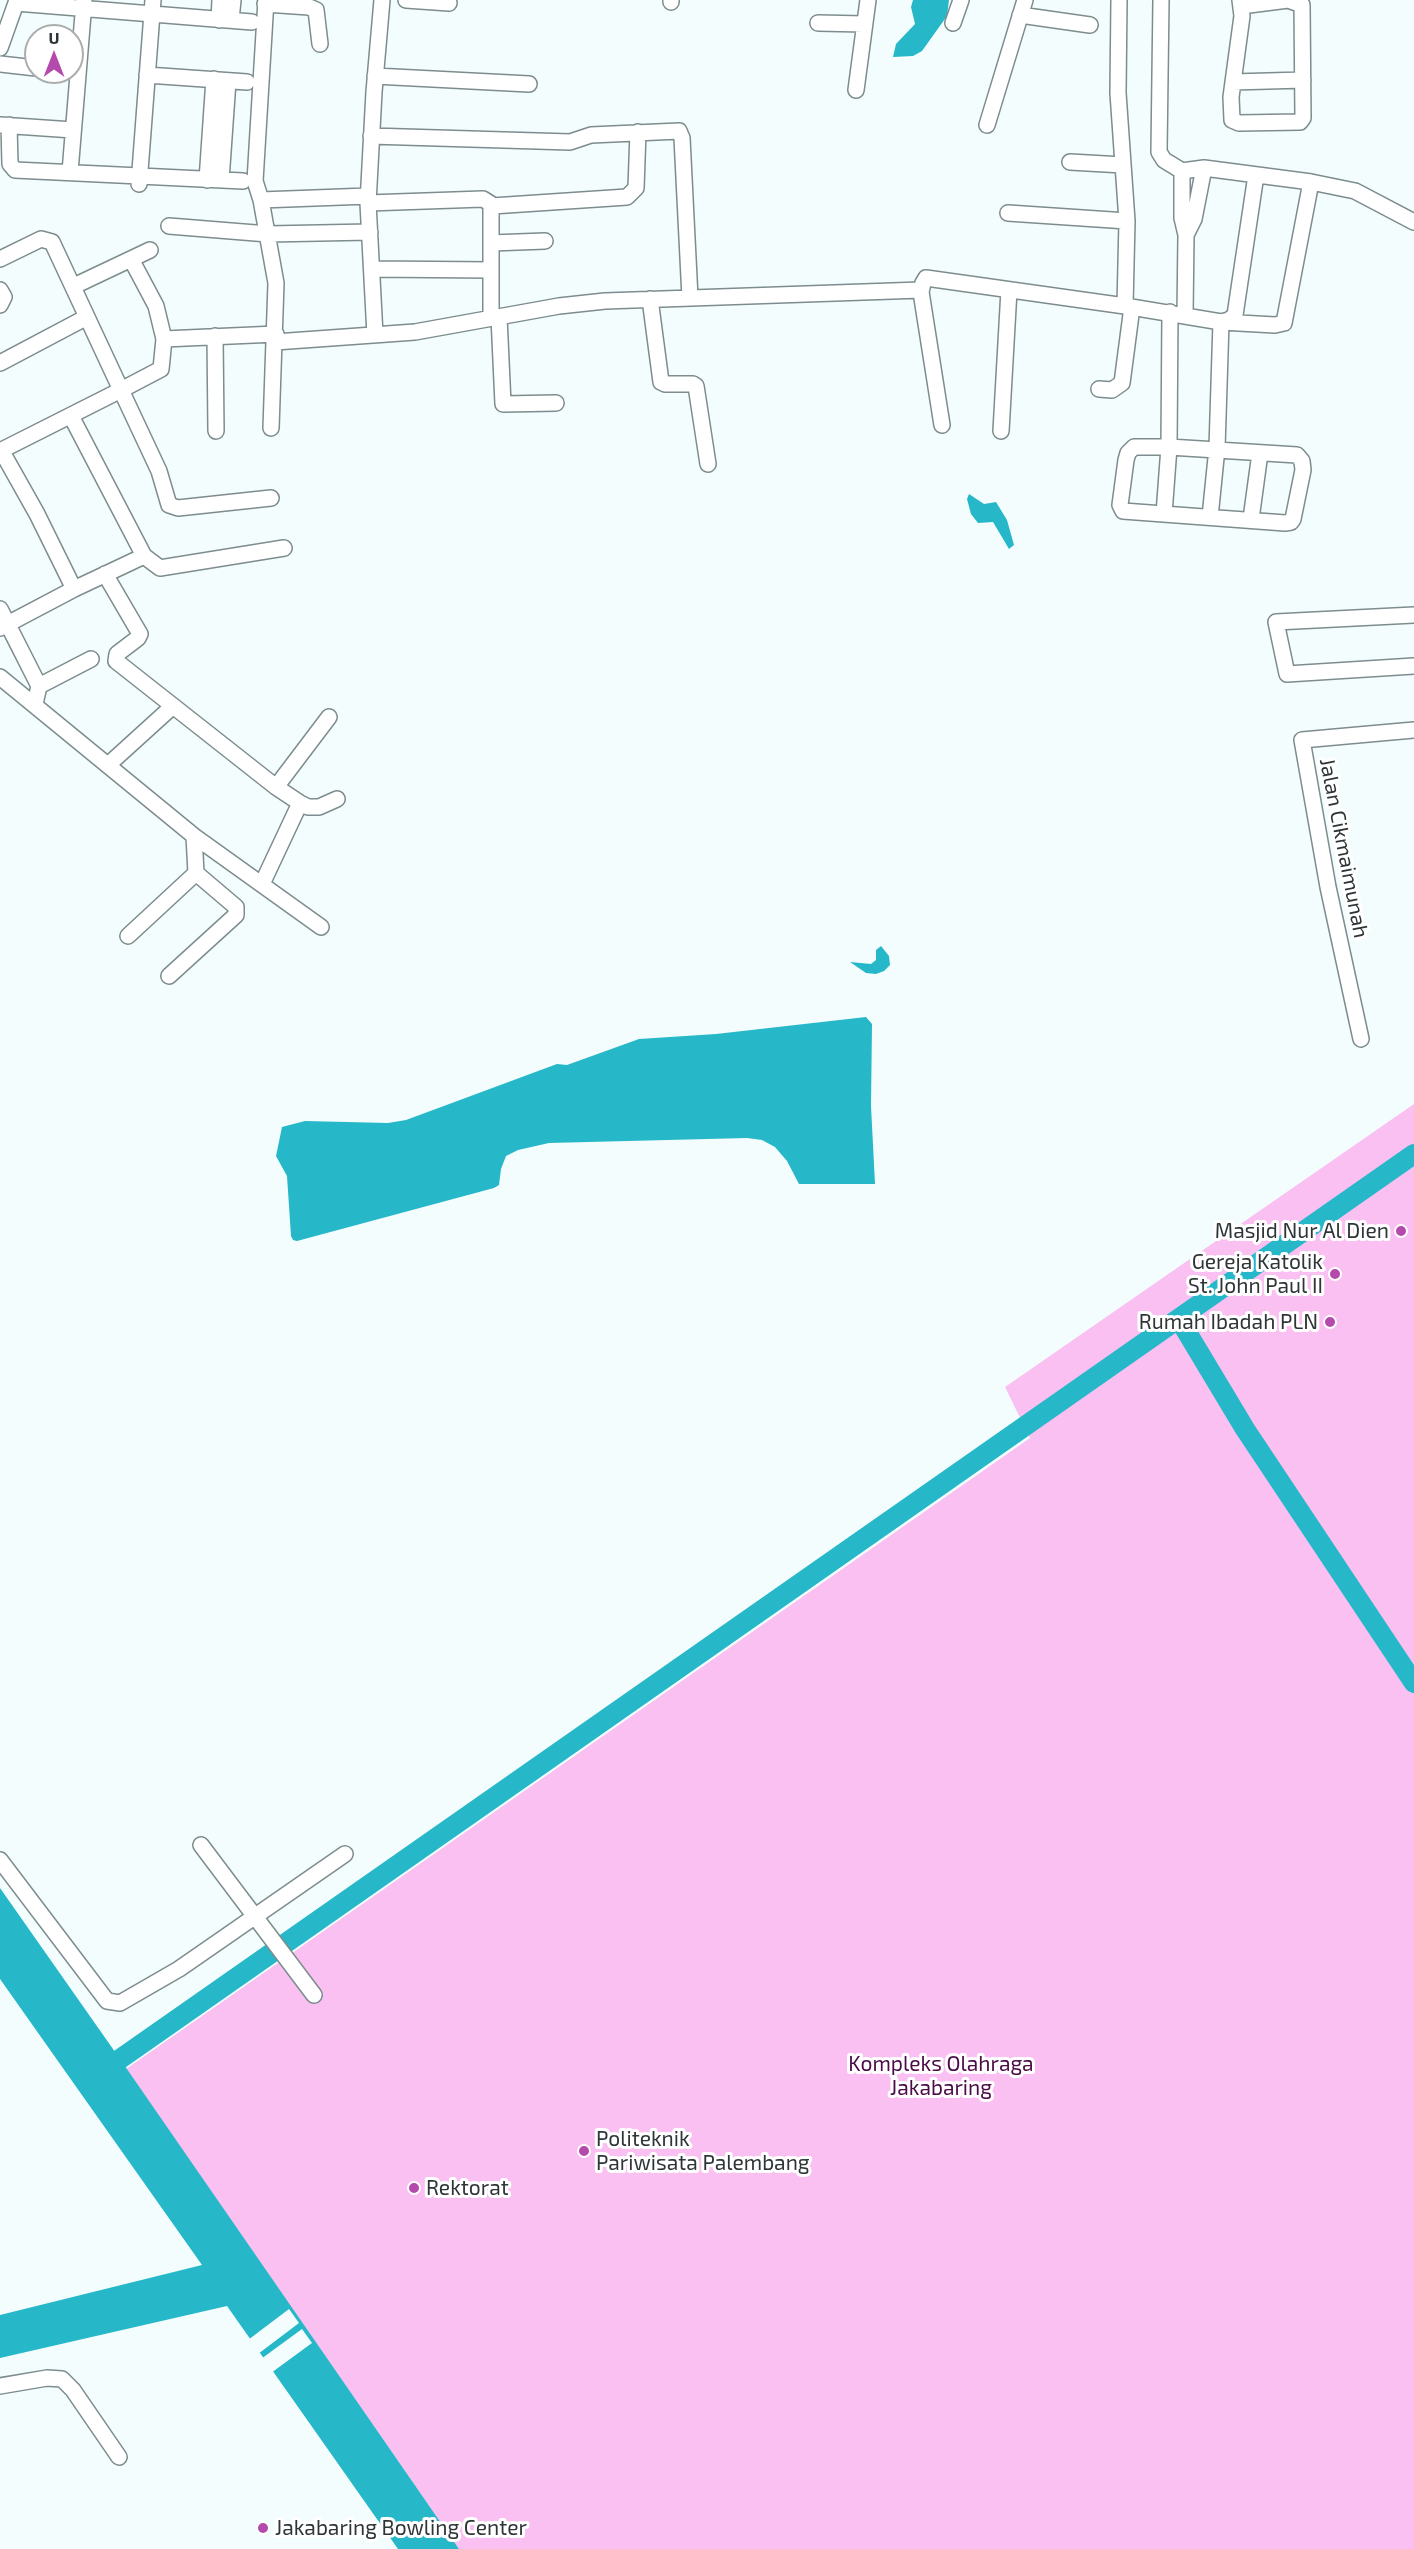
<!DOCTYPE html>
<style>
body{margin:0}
#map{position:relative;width:1414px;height:2549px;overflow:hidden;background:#f3fdfe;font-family:"Exo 2",sans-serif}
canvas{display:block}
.north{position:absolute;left:24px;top:24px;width:60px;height:60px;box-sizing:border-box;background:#fff;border:2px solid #abaeaf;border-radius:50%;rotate:0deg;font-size:16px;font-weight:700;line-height:24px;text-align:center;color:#2e3536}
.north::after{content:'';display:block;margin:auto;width:21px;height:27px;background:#b44aac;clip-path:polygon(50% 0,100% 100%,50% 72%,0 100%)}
</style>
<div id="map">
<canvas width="1414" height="2549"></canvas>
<div class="north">U</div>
</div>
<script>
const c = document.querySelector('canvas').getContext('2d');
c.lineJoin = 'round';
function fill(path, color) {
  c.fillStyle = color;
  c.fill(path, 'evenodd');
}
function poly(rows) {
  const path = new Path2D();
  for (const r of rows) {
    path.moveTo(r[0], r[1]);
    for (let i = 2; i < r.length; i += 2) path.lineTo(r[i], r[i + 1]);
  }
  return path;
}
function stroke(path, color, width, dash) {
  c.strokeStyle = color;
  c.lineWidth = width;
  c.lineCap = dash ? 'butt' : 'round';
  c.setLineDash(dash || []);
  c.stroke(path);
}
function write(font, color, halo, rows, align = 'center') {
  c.font = font + ' "Exo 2",sans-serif';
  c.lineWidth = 6;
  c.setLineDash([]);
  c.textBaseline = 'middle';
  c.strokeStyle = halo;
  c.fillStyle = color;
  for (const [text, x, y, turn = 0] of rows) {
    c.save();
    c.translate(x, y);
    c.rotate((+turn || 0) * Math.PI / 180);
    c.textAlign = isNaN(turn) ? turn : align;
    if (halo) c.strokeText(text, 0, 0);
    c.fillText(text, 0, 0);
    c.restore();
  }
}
fill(poly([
 [1414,1104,1414,2549,459,2549,126,2069,1030,1438,1005,1387]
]), '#f9c0f1');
fill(poly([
 [913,0,949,0,947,16,922,51,913,56,893,57,896,44,915,24,911,7],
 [969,494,984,504,996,502,1007,520,1014,545,1009,549,993,522,978,523,971,514,967,499],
 [881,946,889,956,890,965,884,971,876,974,866,973,850,962,871,964,876,960,876,950],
 [866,1017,872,1024,871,1106,875,1184,799,1184,787,1161,775,1147,762,1140,747,1138,549,1143,518,1150,506,1156,501,1169,499,1185,494,1188,297,1241,293,1240,291,1236,287,1176,276,1156,282,1127,305,1121,388,1123,406,1120,557,1064,567,1065,639,1039,716,1034],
 [0,1888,120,2059,459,2549,398,2549,227,2306,0,2358,0,2315,202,2265,0,1979]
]), '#26b8c9');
fill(poly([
 [289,2309,299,2323,258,2354,248,2340],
 [302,2329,312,2343,271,2373,261,2359]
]), '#f3fdfe');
stroke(poly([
 [1179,1319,1245,1429,1414,1683],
 [120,2059,1414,1154]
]), '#26b8c9', 20);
const minor = poly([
 [266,0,255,181,261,200,276,283,271,428],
 [406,0,449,3],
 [671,0,671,2],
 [1119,0,1118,93,1127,221,1125,306],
 [1161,0,1159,152,1164,160,1182,171,1182,218,1186,235,1185,315],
 [1240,0,1242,16,1231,97,1232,120,1239,123,1300,122,1303,118,1302,5,1288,0,1241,6],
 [265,4,309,7,316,10,320,44],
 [1020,15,1090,25],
 [219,20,220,0],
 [231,20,233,0],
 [818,23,864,24],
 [953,23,961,0],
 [0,48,16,3,252,22],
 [0,64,36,68],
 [147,75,247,82],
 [375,76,529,84],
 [1233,82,1303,80],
 [856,90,868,0],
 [0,125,73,130],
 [9,125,10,164,15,170,243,181],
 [987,125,1025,0],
 [371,136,570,142,591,135,679,131,682,138,690,298],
 [1070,162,1123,165],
 [1182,171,1204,168,1311,182,1284,323,1275,325,1221,322,1217,448,1210,517],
 [70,172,84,2],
 [207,180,214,79],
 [221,180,228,81],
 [1311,182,1355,191,1414,222],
 [139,184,153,0],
 [261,200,368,196],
 [368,203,483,199,491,204,491,318],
 [492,206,627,197,636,188,638,132],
 [1008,213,1127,221],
 [169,226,268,234,370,232],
 [1186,235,1194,219,1204,168],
 [491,243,545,241],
 [0,259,41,239,52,242,121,390,0,451],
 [131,259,156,306,164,339,276,334],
 [372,269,491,270],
 [74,286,150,250],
 [0,290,4,297,0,305],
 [650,299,661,382,665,384,693,384,696,386,708,464],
 [499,317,503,404,556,403],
 [375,335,368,203,374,92,382,0],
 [215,336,216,431],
 [164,339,161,369,121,390,159,471,169,505,178,508,271,498],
 [275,342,415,332,559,306,605,301,921,290],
 [0,363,87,317],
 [1099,389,1112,390,1122,383,1132,307],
 [71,416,144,556,74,589],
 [942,425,921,292,923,283,926,278,1125,306,1221,322,1229,320,1235,315,1256,175],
 [1001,431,1009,290],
 [1134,447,1169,447,1297,455,1302,461,1303,470,1293,519,1291,522,1285,523,1123,511,1120,505,1126,460,1128,453,1134,447],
 [1164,514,1169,447,1170,312],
 [1251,519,1260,453],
 [144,556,160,568,284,548],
 [105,574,140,634,138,638,117,654,116,661,276,787,300,803,308,807,319,807,337,799],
 [0,609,39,686,35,704],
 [1414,615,1276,622,1287,674,1414,666],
 [0,628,74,589,37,514,1,450],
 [0,677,194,836,196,873,236,907,236,915,169,976],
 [39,686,91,659],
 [108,765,173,706],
 [276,787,329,717],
 [194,836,321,927],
 [262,884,300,803],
 [128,936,196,873],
 [1361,1039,1328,887,1302,740,1414,730],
 [201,1845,314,1995],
 [0,1860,107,2001,120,2003,179,1969,345,1854],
 [0,2386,47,2378,62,2379,73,2390,119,2457]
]);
stroke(minor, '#7d8c8e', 18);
stroke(minor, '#fff', 15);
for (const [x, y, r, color] of [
 [1401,1231,6,"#b44aac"],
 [1335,1274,6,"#b44aac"],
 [1330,1322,6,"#b44aac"],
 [584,2151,6,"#b44aac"],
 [414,2188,6,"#b44aac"],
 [263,2528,6,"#b44aac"]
]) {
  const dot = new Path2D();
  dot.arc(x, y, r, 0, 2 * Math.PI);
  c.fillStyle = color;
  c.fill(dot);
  stroke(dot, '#fff', 2);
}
write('21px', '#2e3536', '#fff', [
 ["Jalan Cikmaimunah",1344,848,79]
]);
write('21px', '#2e3536', '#fff', [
 ["Masjid Nur Al Dien",1389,1231],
 ["Gereja Katolik",1323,1262],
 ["St. John Paul II",1323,1286],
 ["Rumah Ibadah PLN",1318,1322],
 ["Politeknik",596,2139,"left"],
 ["Pariwisata Palembang",596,2163,"left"],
 ["Rektorat",426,2188,"left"],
 ["Jakabaring Bowling Center",275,2528,"left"]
], 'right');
write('21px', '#4a0b46', '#fff', [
 ["Kompleks Olahraga",941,2064],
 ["Jakabaring",941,2088]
]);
</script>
